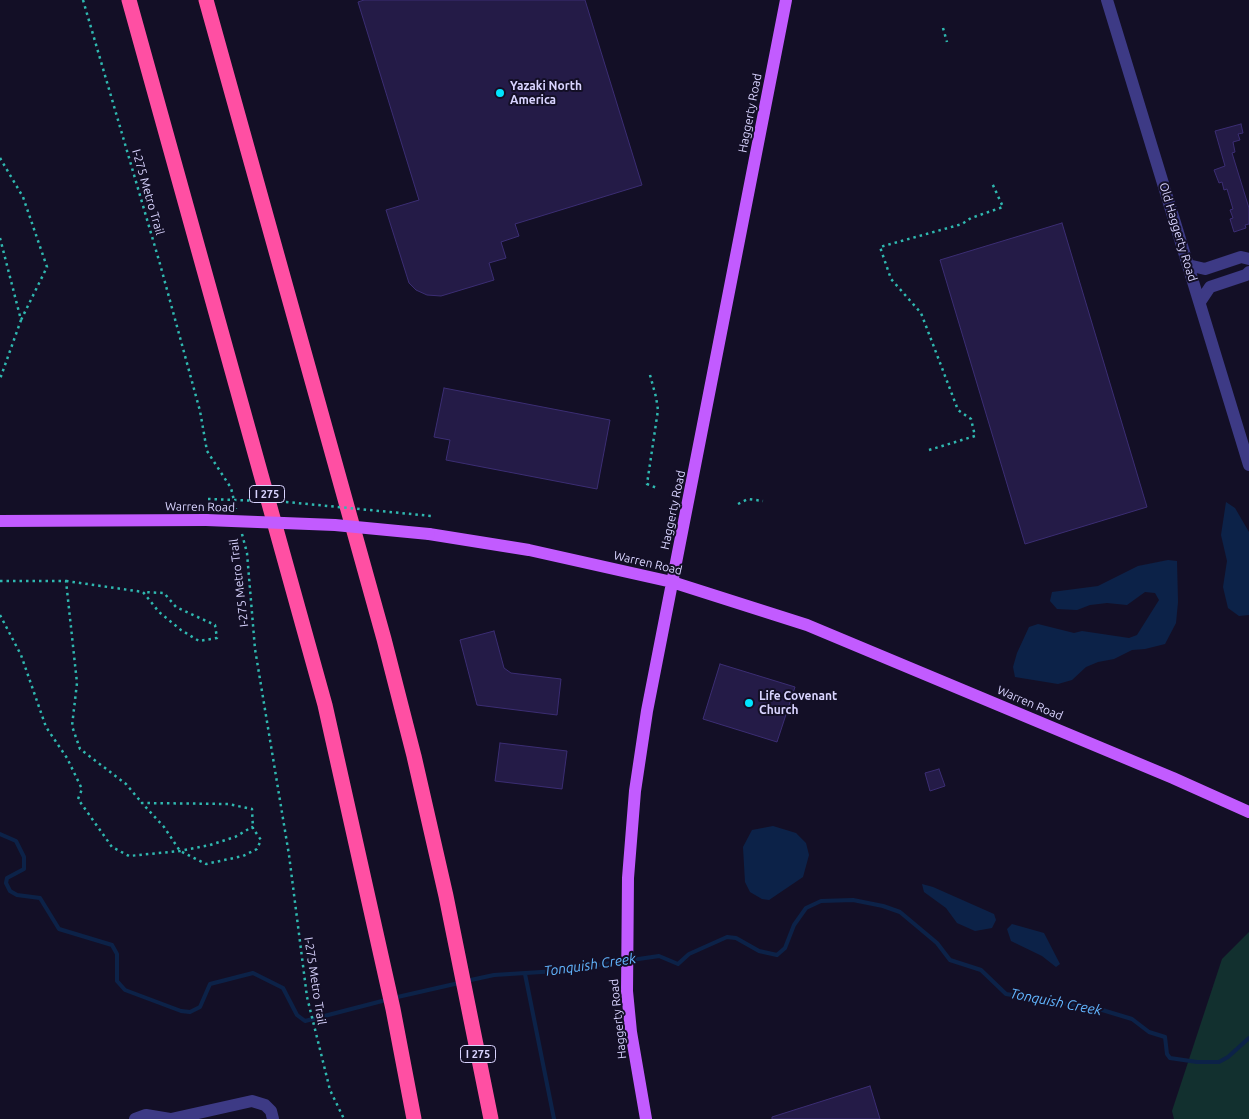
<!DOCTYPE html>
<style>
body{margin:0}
canvas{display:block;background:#130f26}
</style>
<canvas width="1249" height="1119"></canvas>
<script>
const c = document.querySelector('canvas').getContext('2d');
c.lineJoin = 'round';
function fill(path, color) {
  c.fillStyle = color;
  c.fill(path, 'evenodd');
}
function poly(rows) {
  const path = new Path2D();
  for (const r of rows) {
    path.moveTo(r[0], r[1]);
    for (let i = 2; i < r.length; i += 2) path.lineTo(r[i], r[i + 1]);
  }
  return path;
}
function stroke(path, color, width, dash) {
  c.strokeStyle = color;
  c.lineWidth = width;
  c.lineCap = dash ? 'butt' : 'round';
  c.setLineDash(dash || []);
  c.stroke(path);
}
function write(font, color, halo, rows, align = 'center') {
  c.font = font + ' Ubuntu,sans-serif';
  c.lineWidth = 4;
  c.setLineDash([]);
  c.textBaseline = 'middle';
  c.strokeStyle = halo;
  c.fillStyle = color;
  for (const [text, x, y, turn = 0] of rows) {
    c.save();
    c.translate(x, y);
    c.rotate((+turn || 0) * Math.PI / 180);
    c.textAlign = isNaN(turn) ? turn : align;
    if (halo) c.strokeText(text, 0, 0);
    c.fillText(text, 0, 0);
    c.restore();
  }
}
fill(poly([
 [1249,932,1249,1119,1174,1119,1172,1111,1222,959]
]), '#12302f');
fill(poly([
 [1226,502,1235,508,1249,532,1249,615,1239,616,1228,608,1223,587,1227,561,1221,535],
 [1168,560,1177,561,1178,602,1176,623,1165,644,1145,649,1132,650,1114,659,1098,662,1086,667,1072,680,1058,684,1015,677,1013,667,1017,653,1029,627,1038,624,1074,633,1082,631,1129,638,1137,635,1159,600,1155,593,1145,592,1127,605,1107,603,1090,605,1077,610,1057,609,1050,601,1052,592,1098,586,1138,566],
 [773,826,796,833,806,843,809,855,803,877,769,900,762,899,750,892,745,882,743,847,752,830],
 [922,884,933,887,994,914,996,920,992,928,975,931,957,923,946,908,924,892],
 [1012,924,1044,933,1060,964,1056,967,1042,956,1011,941,1007,929]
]), '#0c2248');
stroke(poly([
 [0,834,16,841,24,857,24,869,7,878,6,883,10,891,17,895,40,898,59,929,112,945,117,954,117,981,125,990,181,1011,190,1012,200,1007,210,984,253,973,283,988,297,1015,305,1021,386,1000],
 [525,974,554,1119],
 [466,981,494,975,557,971,659,956,678,964,689,954,727,937,736,938,759,951,777,955,785,948,794,925,806,908,821,901,853,900,883,906,900,912,937,943,950,960,981,970,1006,994,1099,1009,1132,1019,1149,1032,1165,1037,1167,1054,1170,1058,1197,1062,1219,1062,1228,1057,1249,1038],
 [393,998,459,983]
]), '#0c2248', 4);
const building = poly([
 [364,0,585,0,642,185,515,224,519,236,501,242,506,258,489,263,494,280,441,296,427,295,416,290,409,283,386,210,419,200,358,2,364,0],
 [1241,124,1243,133,1238,134,1240,140,1233,142,1235,152,1232,153,1249,208,1249,224,1245,225,1246,228,1234,232,1230,219,1233,218,1230,210,1233,209,1227,189,1224,190,1222,182,1219,183,1214,170,1225,166,1215,131,1241,124],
 [1062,223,1147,507,1025,544,940,260,1062,223],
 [444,388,610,420,597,489,446,460,450,440,434,437,444,388],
 [494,631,504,668,511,673,561,679,557,715,477,705,460,640,494,631],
 [720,664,795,687,777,742,703,719,720,664],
 [500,743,567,751,562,789,495,781,500,743],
 [939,769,945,786,930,791,925,773,939,769],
 [870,1086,880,1119,772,1119,772,1117,870,1086]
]);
fill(building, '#241b47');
stroke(building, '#3b2d73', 1);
stroke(poly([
 [83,0,160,264,200,411,207,451,231,488,236,509],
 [943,28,947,42],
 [0,158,23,197,47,267,21,320],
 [0,238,21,320,0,379],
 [650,375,656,397,658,410,647,484,657,488],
 [929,450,975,436,971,419,958,410,921,313,891,279,880,247,962,224,971,218,1003,207,992,183],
 [738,504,748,499,763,501],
 [242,534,247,553,255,649,289,855,307,997,330,1090,344,1119],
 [0,581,66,581,77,683,72,726,80,749,126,784,142,803],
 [66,581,143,592,159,612,181,630,199,641,217,638,215,625,176,607,164,593,143,592],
 [0,615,21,655,46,727,67,758,82,789,78,799,112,847,129,856,180,851,210,845,235,837,252,827,261,840,257,849,243,856,206,864,180,851,164,827,142,803,228,804,252,809,253,829]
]), '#2fb8b0', 2.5, [2.5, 4]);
stroke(poly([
 [1107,0,1249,465],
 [1188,265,1205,269,1241,257,1249,259],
 [1200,302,1210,287,1246,275,1249,272],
 [135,1119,146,1115,170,1119],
 [171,1119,252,1101,265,1105,271,1111,273,1119]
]), '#3d3a85', 12);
stroke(poly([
 [0,521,206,520],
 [429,534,529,550,672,582,807,625,1173,778,1249,812],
 [646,1119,631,1032,627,991,628,878,635,791,647,711,786,0]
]), '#c25bff', 12);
stroke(poly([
 [129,0,325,705,393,1009,414,1119],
 [206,0,384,639,414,756,446,896,491,1119]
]), '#ff4fa3', 15);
stroke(poly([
 [208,499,286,502,432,516]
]), '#2fb8b0', 2.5, [2.5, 4]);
stroke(poly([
 [206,520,335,525,429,534]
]), '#c25bff', 12);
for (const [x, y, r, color] of [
 [500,93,5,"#00e5ff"],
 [749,703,5,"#00e5ff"]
]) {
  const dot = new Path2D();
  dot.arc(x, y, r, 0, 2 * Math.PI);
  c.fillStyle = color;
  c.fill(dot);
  stroke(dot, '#130f26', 2);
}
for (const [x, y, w] of [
 [267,494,35],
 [478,1054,35]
]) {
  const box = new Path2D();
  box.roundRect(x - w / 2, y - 8.5, w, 17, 4);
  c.fillStyle = '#130f26';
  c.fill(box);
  stroke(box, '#d9d4ff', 1);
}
write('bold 11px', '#d9d4ff', null, [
 ["I 275",267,494],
 ["I 275",478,1054]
]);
write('bold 12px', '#d9d4ff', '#130f26', [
 ["Yazaki North",510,86],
 ["America",510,100],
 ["Life Covenant",759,696],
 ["Church",759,710]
], 'left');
write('12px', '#d9d4ff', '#130f26', [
 ["Haggerty Road",750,113,-79],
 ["I-275 Metro Trail",148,192,74],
 ["Old Haggerty Road",1178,232,73],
 ["Warren Road",200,507,1],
 ["Haggerty Road",673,510,-78],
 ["Warren Road",648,563,13],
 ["I-275 Metro Trail",239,583,-97],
 ["Warren Road",1030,703,23],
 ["I-275 Metro Trail",315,981,81],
 ["Haggerty Road",618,1019,-96]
]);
write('italic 14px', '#62b6ff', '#130f26', [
 ["Tonquish Creek",590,965,-8],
 ["Tonquish Creek",1056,1002,11]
]);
</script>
